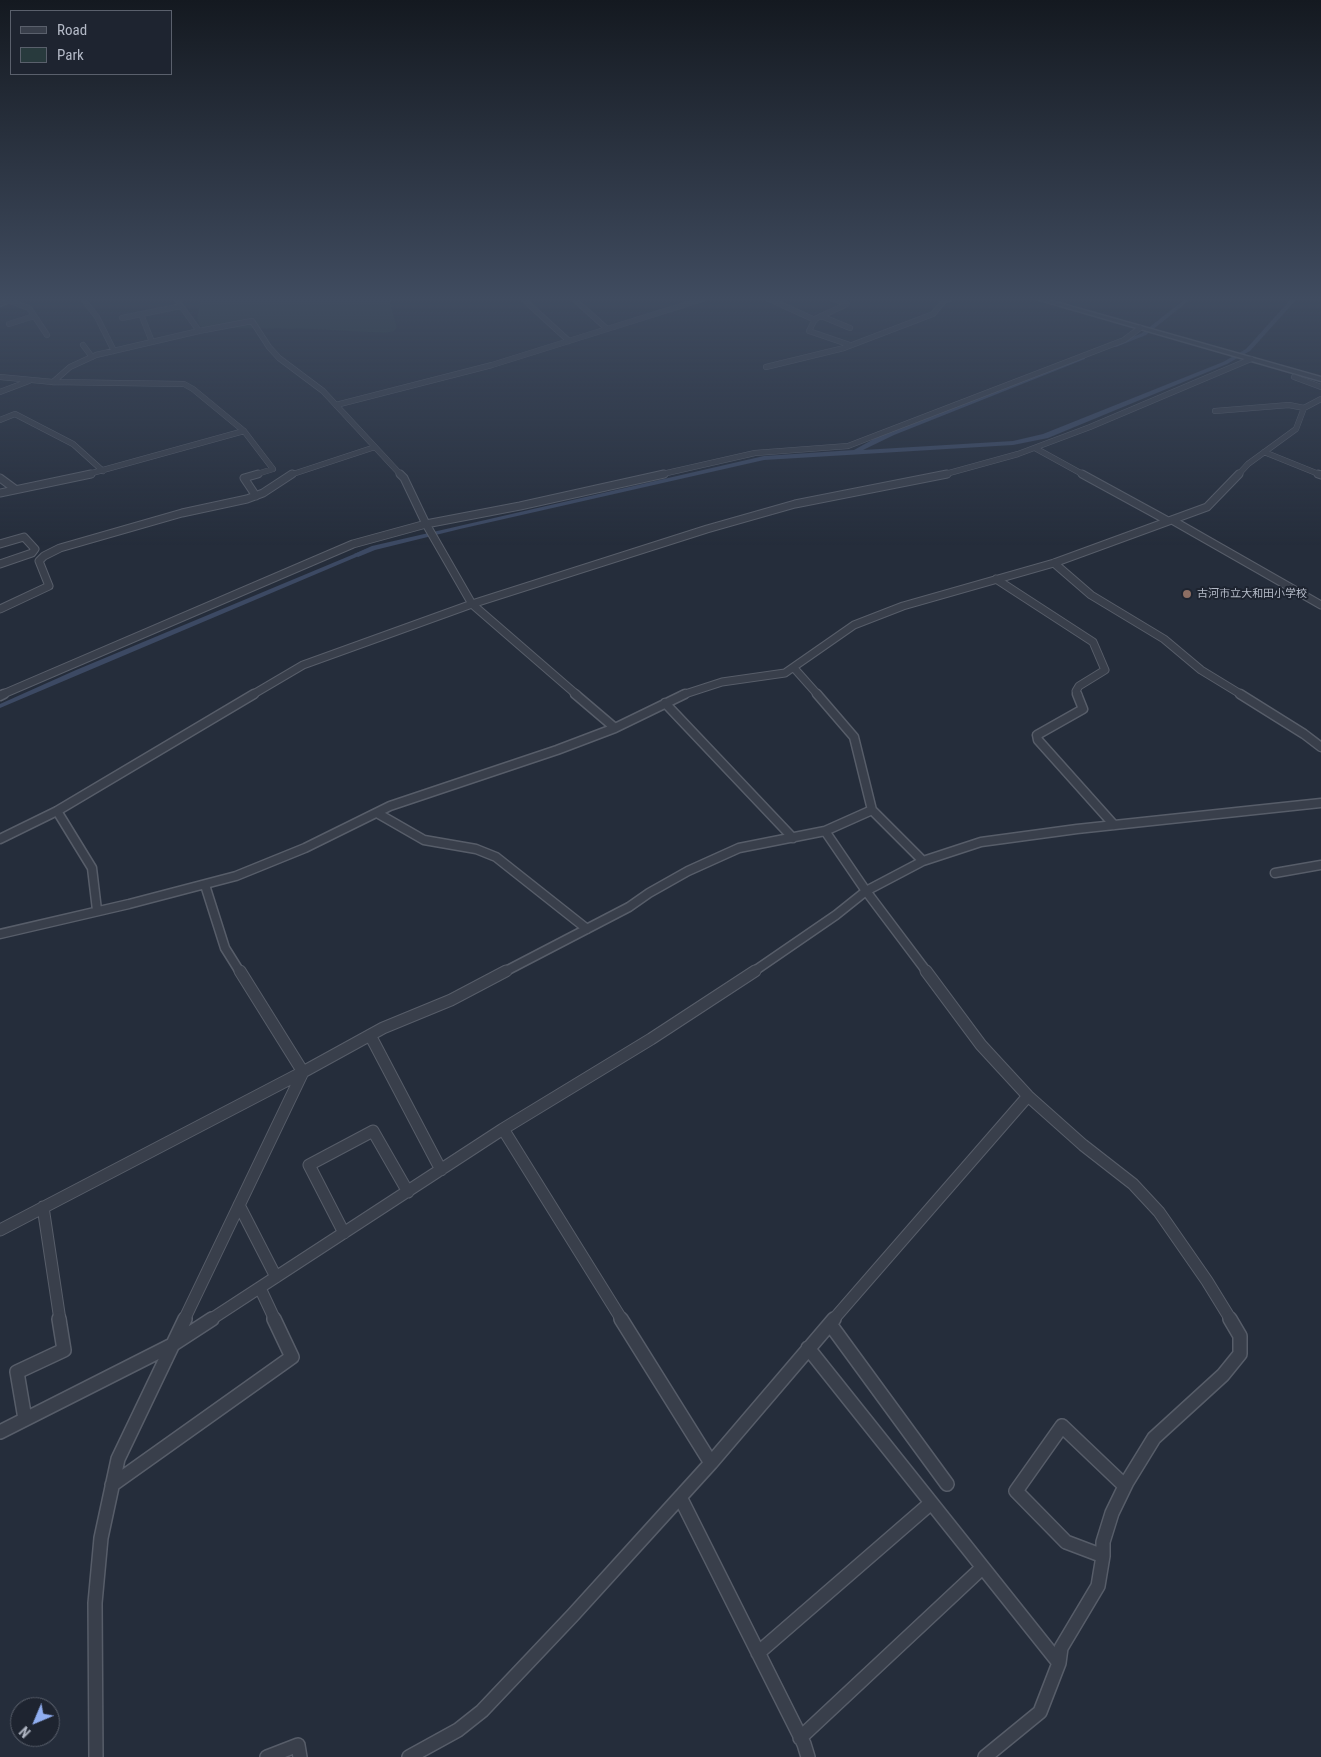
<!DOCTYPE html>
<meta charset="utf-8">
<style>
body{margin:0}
#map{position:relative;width:1321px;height:1757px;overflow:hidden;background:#252d3b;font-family:"Roboto Condensed",sans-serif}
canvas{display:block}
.legend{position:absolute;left:10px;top:10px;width:162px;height:65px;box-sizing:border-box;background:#1e2430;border:1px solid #5a606c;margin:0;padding:6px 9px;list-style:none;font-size:15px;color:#b4bac7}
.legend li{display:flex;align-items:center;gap:10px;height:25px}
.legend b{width:25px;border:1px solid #5a606c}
.north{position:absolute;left:10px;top:1697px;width:50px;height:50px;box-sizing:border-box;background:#1e2430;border:1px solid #5a606c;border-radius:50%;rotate:225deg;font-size:14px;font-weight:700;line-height:20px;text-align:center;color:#b4bac7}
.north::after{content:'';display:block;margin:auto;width:18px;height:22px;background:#90aef0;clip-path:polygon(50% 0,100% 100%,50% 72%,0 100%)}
</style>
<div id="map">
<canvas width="1321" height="1757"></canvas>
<ul class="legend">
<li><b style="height:6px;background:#393f4b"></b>Road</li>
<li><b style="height:14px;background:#283a3d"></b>Park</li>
</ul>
<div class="north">N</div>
</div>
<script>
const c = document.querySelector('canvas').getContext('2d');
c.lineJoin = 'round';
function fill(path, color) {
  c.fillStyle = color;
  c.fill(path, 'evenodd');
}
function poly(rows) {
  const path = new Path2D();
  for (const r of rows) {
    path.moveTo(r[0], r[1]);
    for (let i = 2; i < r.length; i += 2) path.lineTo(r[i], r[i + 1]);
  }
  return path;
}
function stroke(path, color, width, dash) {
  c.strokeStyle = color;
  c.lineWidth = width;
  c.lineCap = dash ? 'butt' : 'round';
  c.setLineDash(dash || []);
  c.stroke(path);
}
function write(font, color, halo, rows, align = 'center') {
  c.font = font + ' "Roboto Condensed","Noto Sans JP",sans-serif';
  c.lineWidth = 4;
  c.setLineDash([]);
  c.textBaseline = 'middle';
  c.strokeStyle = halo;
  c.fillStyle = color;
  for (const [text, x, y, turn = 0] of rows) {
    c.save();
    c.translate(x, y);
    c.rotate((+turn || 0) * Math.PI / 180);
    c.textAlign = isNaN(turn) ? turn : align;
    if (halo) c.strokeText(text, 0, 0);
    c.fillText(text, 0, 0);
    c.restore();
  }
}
fill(poly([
 [201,299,391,299,390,302,397,328,394,331,386,333,313,329,203,328,200,326,197,319]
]), '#283a3d');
fill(poly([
 [371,547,373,550,0,708,0,704,76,670]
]), '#3c4963');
fill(poly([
 [1185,299,1191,299,1146,335,1116,347,1111,346,1142,333,1185,299],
 [1291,299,1297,299,1250,351,1227,364,1048,438,1013,445,764,460,460,529,375,550,358,557,354,554,372,546,764,456,854,450,888,431,1081,357,1085,357,1085,359,894,435,863,450,1013,441,1043,434,1223,362,1246,349,1291,299]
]), '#3c4963');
const minorFar4 = poly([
 [83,299,97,317,114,351],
 [176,299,199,331],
 [523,299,569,341],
 [574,299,606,328],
 [769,299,815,320],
 [833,299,847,304,815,319,809,331,850,345],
 [9,301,29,308,47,335],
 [141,314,152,342],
 [821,316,850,328],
 [122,318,181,306],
 [9,324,34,316],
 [83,345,92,357],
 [766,367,844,348,933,314,944,301,950,299],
 [0,377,53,382,184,384,193,389,244,431,273,469,254,475],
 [1294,377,1321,387],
 [53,382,70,367,96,355,199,331,252,321,269,347,279,358,323,391,401,475],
 [0,392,29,381],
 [336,405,492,365,703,299],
 [1215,411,1289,405,1304,408],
 [0,420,15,414,73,444,103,471],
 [1035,448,1084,475],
 [1264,452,1321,475],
 [85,475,244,431],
 [290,475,375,447],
 [658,475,755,453,848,446,1124,340,1140,328],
 [942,475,1018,454,1090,427,1251,359],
 [1238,475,1248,464,1296,429,1304,408,1321,399]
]);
const minorFar3 = poly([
 [400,474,404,478,426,524,472,604,577,695],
 [1082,474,1168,521],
 [1318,474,1321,475],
 [0,478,15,489],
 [0,493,91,474],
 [256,496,244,478,258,474],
 [1172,520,1321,605],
 [0,544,24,537,35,549,32,553,0,564],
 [1054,563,1091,595,1164,639,1201,670,1242,695],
 [996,579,1093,642,1105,670,1079,686,1076,691,1078,695],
 [0,609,49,586,39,561,44,556,60,548,182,513,247,499,263,493,292,474],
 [794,668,818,695],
 [1,695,353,544,426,524,520,506,664,474],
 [252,695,303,665,472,604,707,529,795,504,947,474],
 [682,695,722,682,785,673,854,625,903,606,1054,563,1207,507,1239,474]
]);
const minorFar2 = poly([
 [575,694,615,728],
 [817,694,854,737,872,810,923,861],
 [1077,694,1083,709,1037,735,1038,740,1114,825],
 [1240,694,1304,734,1321,747],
 [0,696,4,694],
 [665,703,793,838],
 [57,811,92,868,97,910],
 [377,813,424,840,476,849,496,857,587,929],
 [825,831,866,891,927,972],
 [0,839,57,811,254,694],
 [1275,873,1321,865],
 [205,885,225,948,240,972],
 [0,934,129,904,236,876,305,848,390,806,557,750,615,728,685,694],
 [504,972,629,907,649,893,688,871,739,848,825,831,872,810],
 [753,972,836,915,866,891,923,861,981,842,1077,829,1321,803]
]);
const minorFar1 = poly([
 [240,971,303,1072],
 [926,971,981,1045,1028,1096,1083,1145,1133,1184,1159,1212,1207,1281,1231,1320],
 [370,1035,441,1170],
 [503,1129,622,1320],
 [239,1205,276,1277],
 [43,1207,60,1320],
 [0,1230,303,1072,383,1028,451,1000,506,971],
 [344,1233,309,1165,373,1131,408,1192],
 [260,1288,275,1320],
 [184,1320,303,1072],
 [210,1320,503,1129,651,1039,755,971],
 [833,1320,1028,1096]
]);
const minor = poly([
 [621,1319,711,1463],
 [830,1324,947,1484],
 [808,1348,1059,1663],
 [25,1419,17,1372,64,1350,59,1319],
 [0,1432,172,1345,212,1319],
 [112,1485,292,1357,274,1319],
 [680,1497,804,1744,808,1757],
 [1103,1556,1066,1542,1016,1491,1062,1426,1125,1486],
 [758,1653,931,1503],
 [800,1738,982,1568],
 [96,1757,95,1603,101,1538,118,1459,185,1319],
 [267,1757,298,1745,300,1757],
 [409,1757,458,1730,482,1711,573,1615,711,1463,834,1319],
 [985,1757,1040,1712,1059,1663,1061,1648,1098,1586,1103,1556,1103,1542,1112,1513,1127,1482,1154,1438,1223,1375,1240,1354,1240,1336,1230,1319]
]);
const tertiary = poly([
 [9,299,17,299,0,306,0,302,9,299],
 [1036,299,1045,299,1321,377,1321,381,1036,299]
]);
stroke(minorFar4, '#575d69', 6);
stroke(minorFar3, '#575d69', 9);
stroke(minorFar2, '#575d69', 11);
stroke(minorFar1, '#575d69', 13);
stroke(minor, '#575d69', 16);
stroke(tertiary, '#575d69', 3);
stroke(minorFar4, '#393f4b', 5);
stroke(minorFar3, '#393f4b', 7);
stroke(minorFar2, '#393f4b', 8);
stroke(minorFar1, '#393f4b', 11);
stroke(minor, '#393f4b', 13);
fill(tertiary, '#393f4b');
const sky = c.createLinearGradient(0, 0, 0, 545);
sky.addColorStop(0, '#141920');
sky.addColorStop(0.55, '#404c60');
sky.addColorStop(1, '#404c6000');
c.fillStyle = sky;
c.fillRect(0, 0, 1321, 545);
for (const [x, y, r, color] of [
 [1187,594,5,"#8d6e63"]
]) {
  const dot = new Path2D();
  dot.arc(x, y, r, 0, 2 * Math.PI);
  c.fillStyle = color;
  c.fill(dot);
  stroke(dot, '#1e2430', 2);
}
write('11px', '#b4bac7', '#1e2430', [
 ["古河市立大和田小学校",1197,594]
], 'left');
</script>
